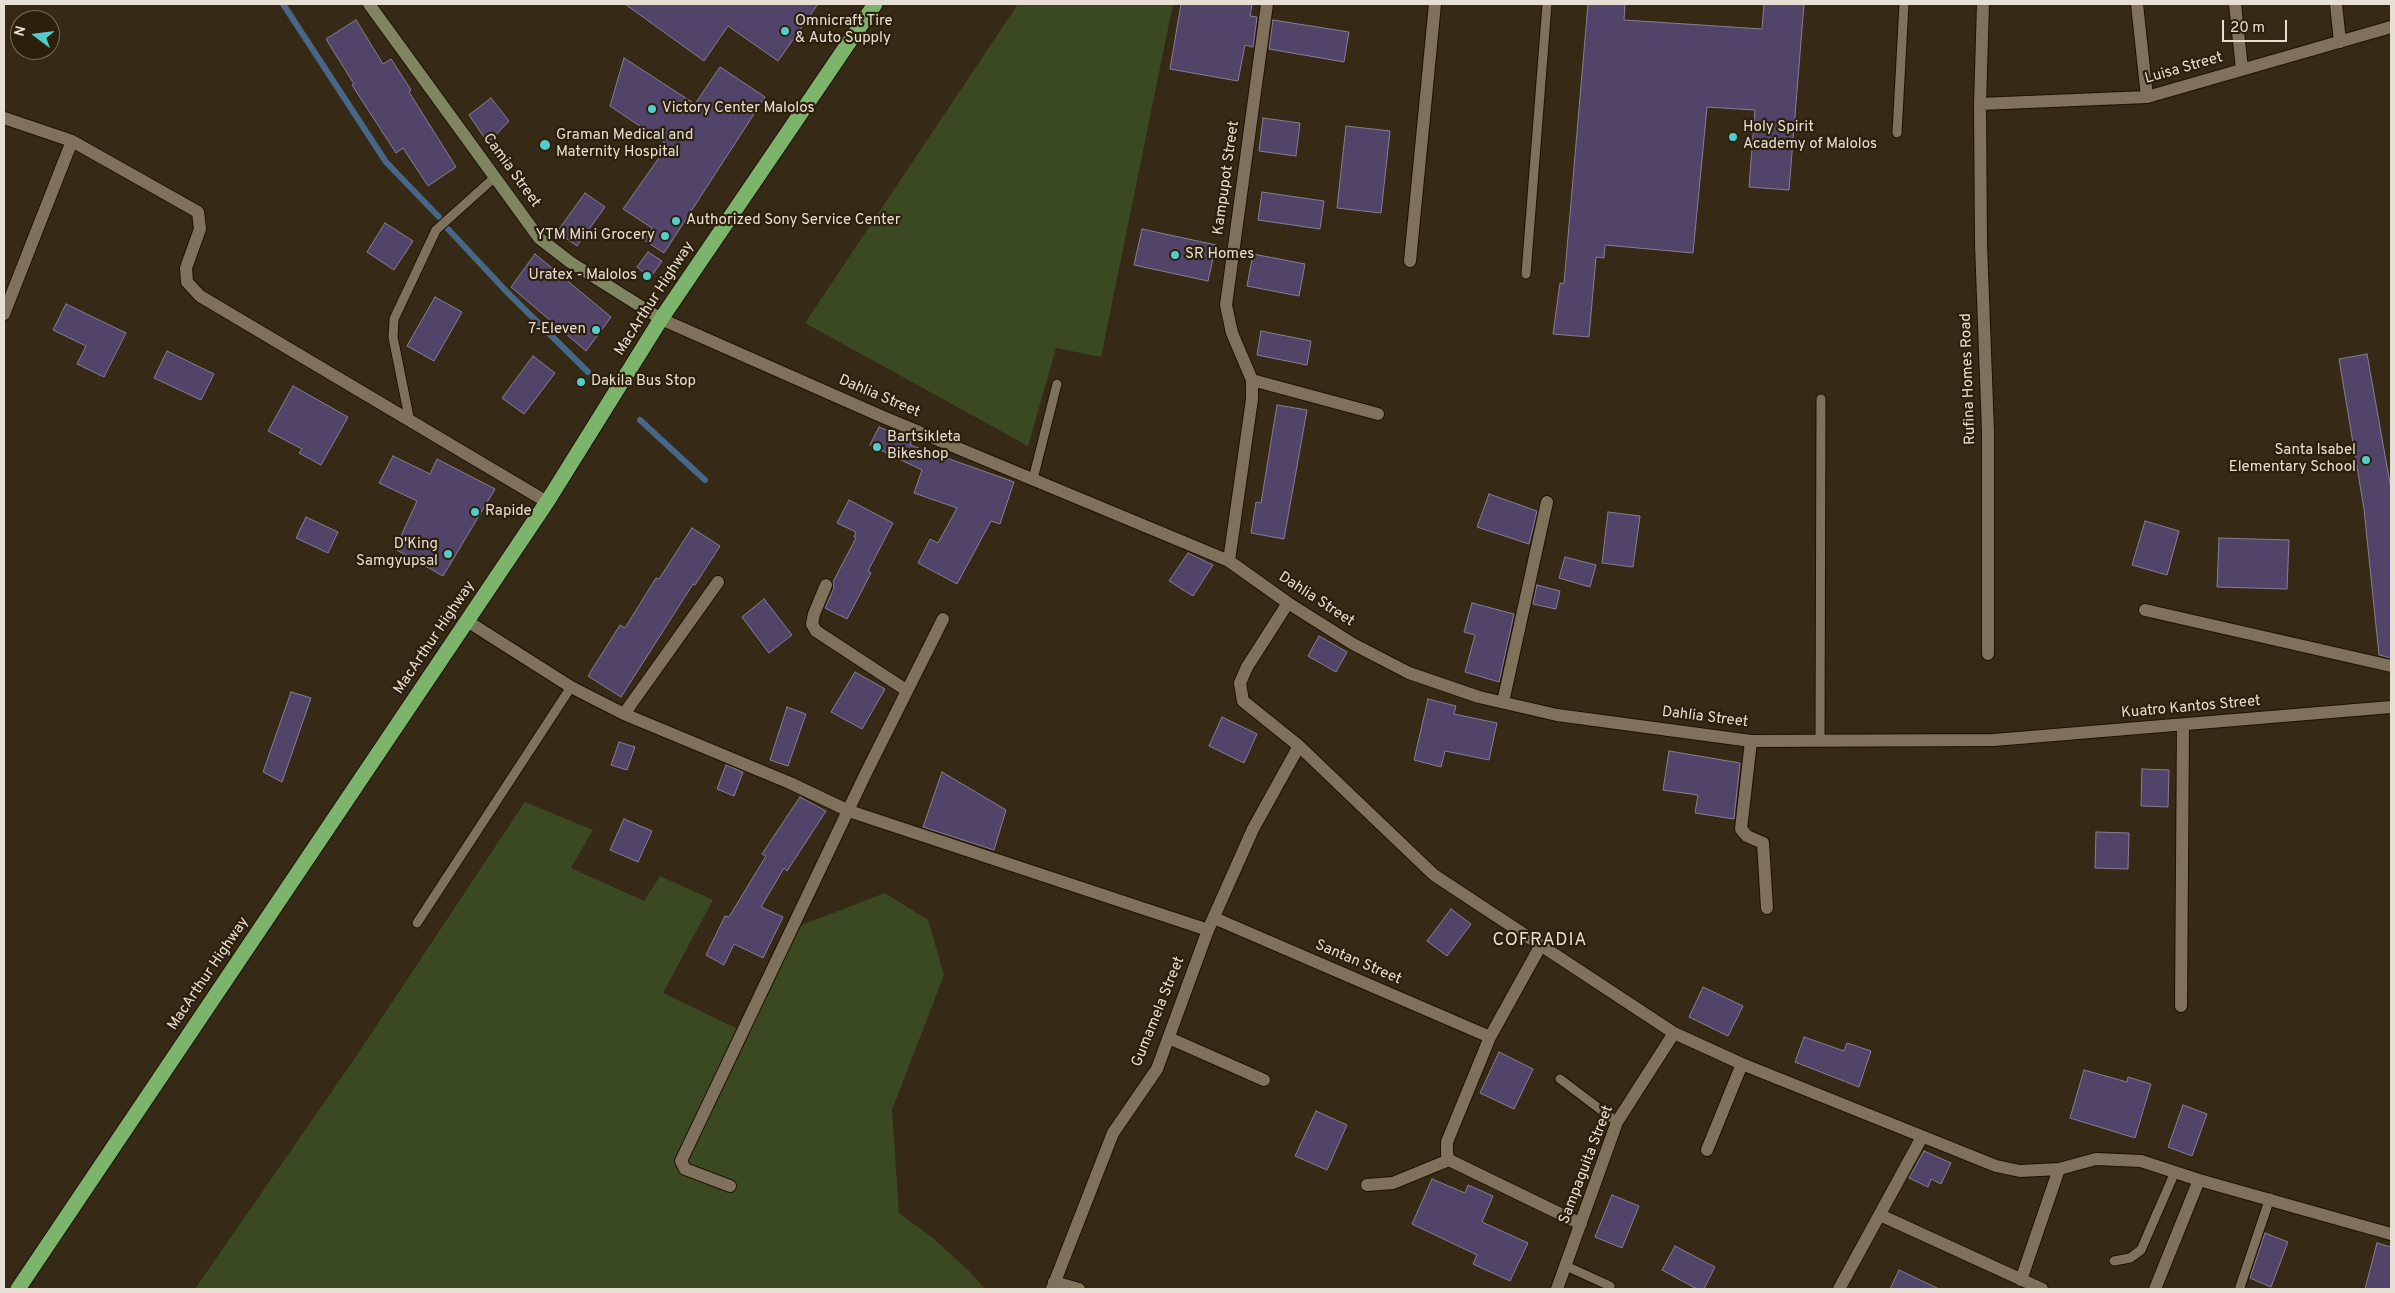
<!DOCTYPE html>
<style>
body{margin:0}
#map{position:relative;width:2395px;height:1293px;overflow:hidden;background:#362a17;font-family:Overpass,sans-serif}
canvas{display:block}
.frame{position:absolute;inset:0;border:5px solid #e7dfd4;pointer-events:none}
.north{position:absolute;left:10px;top:10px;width:50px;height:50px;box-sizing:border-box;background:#2c200d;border:1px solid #776c5d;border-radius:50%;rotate:285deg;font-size:14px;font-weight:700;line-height:20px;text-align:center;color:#e7dfd4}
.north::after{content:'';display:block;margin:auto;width:18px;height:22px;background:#52cdcc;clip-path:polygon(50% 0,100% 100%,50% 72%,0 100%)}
.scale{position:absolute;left:2222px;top:20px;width:65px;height:22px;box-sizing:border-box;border:2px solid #e7dfd4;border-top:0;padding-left:6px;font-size:15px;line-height:18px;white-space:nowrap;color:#e7dfd4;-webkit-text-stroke:4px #2c200d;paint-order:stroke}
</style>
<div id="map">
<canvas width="2395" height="1293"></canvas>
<div class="frame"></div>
<div class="north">N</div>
<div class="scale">20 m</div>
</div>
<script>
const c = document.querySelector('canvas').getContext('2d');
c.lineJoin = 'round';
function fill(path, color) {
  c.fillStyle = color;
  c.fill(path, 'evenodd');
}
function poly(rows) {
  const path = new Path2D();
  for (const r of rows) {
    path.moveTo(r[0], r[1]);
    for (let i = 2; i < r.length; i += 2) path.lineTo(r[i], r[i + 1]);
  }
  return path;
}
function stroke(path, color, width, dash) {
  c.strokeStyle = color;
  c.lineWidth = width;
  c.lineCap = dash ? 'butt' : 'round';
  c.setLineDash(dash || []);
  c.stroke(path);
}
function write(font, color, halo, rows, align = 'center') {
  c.font = font + ' Overpass,sans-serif';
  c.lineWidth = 4.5;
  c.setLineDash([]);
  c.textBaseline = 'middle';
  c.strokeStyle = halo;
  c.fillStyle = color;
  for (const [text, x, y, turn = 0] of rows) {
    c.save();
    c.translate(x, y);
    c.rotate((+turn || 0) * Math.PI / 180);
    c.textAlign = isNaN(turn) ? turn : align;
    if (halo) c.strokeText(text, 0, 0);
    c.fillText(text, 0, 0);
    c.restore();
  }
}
fill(poly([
 [1018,4,1173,4,1101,357,1056,348,1028,446,805,323],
 [525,802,593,830,571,868,644,901,660,876,713,900,663,993,744,1032,802,925,885,893,928,920,944,975,892,1110,899,1213,934,1239,969,1271,985,1289,195,1289,355,1058]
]), '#3b4923');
stroke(poly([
 [283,4,386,162,439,217],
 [447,228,506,291,588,372],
 [640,420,705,480]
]), '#466787', 6);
const building = poly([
 [625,4,818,4,778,61,728,26,704,61,625,4],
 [1181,4,1252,4,1250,16,1257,17,1253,47,1245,45,1238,81,1170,69,1181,4],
 [1588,4,1625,4,1624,20,1762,29,1764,4,1804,4,1789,190,1749,187,1755,110,1707,107,1693,253,1605,245,1604,258,1596,257,1589,337,1553,334,1560,283,1564,284,1588,4],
 [356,20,383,64,391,59,411,90,409,92,456,167,428,186,403,148,396,153,352,85,354,84,326,39,356,20],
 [1273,20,1349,32,1344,62,1269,49,1273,20],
 [624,58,695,104,720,67,765,97,664,253,644,240,652,228,623,209,668,145,610,106,624,58],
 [491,98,509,121,488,143,469,115,491,98],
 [1263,118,1300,123,1296,156,1259,151,1263,118],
 [1346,126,1390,131,1381,213,1337,208,1346,126],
 [1262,192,1324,201,1320,229,1258,220,1262,192],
 [585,193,605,207,577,246,557,232,585,193],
 [385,223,413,241,394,270,367,252,385,223],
 [1142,229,1216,245,1208,281,1134,265,1142,229],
 [648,252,662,261,650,278,637,267,648,252],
 [535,254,611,317,586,351,511,287,535,254],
 [1253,254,1305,264,1299,296,1247,286,1253,254],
 [435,297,462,312,434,361,407,346,435,297],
 [66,304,126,333,104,377,77,364,86,346,53,330,66,304],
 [1261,331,1311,341,1307,365,1257,355,1261,331],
 [167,351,214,374,201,400,154,378,167,351],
 [2367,354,2391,489,2391,658,2379,655,2364,509,2339,359,2367,354],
 [533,356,555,373,524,414,502,398,533,356],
 [293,386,348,417,321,465,299,453,302,449,268,431,293,386],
 [1277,405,1307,410,1284,539,1251,533,1256,502,1261,503,1277,405],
 [879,427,912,440,910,445,1014,482,1000,524,991,521,957,584,918,563,930,539,938,543,957,508,914,493,922,470,870,445,879,427],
 [393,456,430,474,437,459,495,489,443,576,395,549,417,501,379,483,393,456],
 [1489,494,1537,511,1529,544,1477,527,1489,494],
 [849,500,893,523,868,571,871,573,847,619,825,608,834,588,833,582,856,538,854,537,856,532,837,523,849,500],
 [1608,512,1640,516,1633,567,1602,563,1608,512],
 [306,517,338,532,328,553,296,538,306,517],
 [2145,521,2179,531,2167,575,2132,565,2145,521],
 [692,528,720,546,695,585,693,584,621,697,588,676,620,625,625,628,656,578,659,579,692,528],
 [2219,538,2289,540,2287,589,2217,587,2219,538],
 [1188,553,1213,565,1193,596,1169,581,1188,553],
 [1565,557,1596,565,1590,587,1559,578,1565,557],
 [1537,585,1560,591,1556,609,1533,604,1537,585],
 [764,599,792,635,769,653,742,617,764,599],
 [1472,603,1514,614,1499,682,1465,672,1475,635,1464,632,1472,603],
 [1319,636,1347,652,1336,672,1308,656,1319,636],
 [855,672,885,689,862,729,831,712,855,672],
 [291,692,311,698,282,782,263,772,291,692],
 [1428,699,1456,706,1454,714,1497,723,1489,760,1445,751,1441,767,1414,760,1428,699],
 [787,707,806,714,788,766,770,760,787,707],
 [1222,717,1257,734,1244,763,1209,746,1222,717],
 [619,742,635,747,627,770,611,765,619,742],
 [1669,751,1740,763,1734,819,1695,813,1698,795,1663,790,1669,751],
 [726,765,743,772,734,796,717,789,726,765],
 [2142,769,2169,770,2168,807,2141,806,2142,769],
 [942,772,1006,810,994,850,923,827,942,772],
 [800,797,826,811,787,871,784,868,761,907,783,917,763,958,734,944,724,965,706,955,725,916,729,917,766,856,762,854,800,797],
 [624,819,652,831,638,862,610,850,624,819],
 [2096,832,2129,833,2128,869,2095,868,2096,832],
 [1451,909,1471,924,1447,956,1427,941,1451,909],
 [1703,987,1743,1006,1728,1036,1689,1017,1703,987],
 [1804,1037,1844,1051,1847,1043,1871,1051,1859,1087,1795,1062,1804,1037],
 [1499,1052,1533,1069,1514,1109,1480,1093,1499,1052],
 [2084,1070,2127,1082,2128,1077,2151,1084,2135,1138,2070,1118,2084,1070],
 [2183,1105,2207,1114,2192,1156,2168,1147,2183,1105],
 [1316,1111,1347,1125,1327,1170,1295,1156,1316,1111],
 [1924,1151,1951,1163,1941,1184,1931,1179,1928,1187,1909,1178,1924,1151],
 [1432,1179,1465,1193,1468,1185,1493,1196,1482,1222,1528,1243,1510,1281,1473,1264,1477,1255,1412,1224,1432,1179],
 [1612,1195,1639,1206,1622,1248,1595,1237,1612,1195],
 [2265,1233,2288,1242,2271,1287,2250,1278,2265,1233],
 [2377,1243,2391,1247,2391,1289,2365,1289,2377,1243],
 [1675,1246,1715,1267,1704,1289,1697,1289,1662,1270,1675,1246],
 [1899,1270,1939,1289,1890,1289,1899,1270]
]);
fill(building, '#524369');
stroke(building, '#867e95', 1);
const lane = poly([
 [1897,133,1904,4],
 [1526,274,1547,4],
 [410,422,393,337,394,319,436,230,495,177],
 [1033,479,1057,384],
 [1820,741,1821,399],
 [417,923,571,687],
 [1560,1079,1617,1122],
 [2114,1261,2130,1258,2141,1250,2175,1172],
 [1566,1266,1610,1286],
 [2241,1289,2240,1287,2270,1198]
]);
const street = poly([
 [1983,4,1980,104,1981,244,1988,432,1988,654],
 [2137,4,2147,97],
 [2235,4,2242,69],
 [2336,4,2340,42],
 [1980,104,2147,97,2391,27],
 [4,118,72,141,198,212,200,229,186,268,187,282,200,296,547,502],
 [1410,261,1435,4],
 [4,314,72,141],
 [661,319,883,417,1229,561,1288,603,1353,644,1409,673,1479,697,1557,715,1751,741,1994,740,2391,707],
 [1252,380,1378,414],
 [1229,561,1252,399,1252,380,1232,333,1226,305,1267,4],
 [826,585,814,614,812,624,816,631,906,690],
 [1288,603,1247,667,1240,683,1243,701,1299,746,1434,875,1674,1033,1742,1064,1996,1166,2020,1171,2059,1169,2096,1159,2141,1161,2199,1180,2391,1234],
 [2145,610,2391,666],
 [467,621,571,687,624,714,790,783,849,811,1208,930],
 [1503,702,1547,502],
 [624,714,718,582],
 [1751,741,1741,829,1747,836,1763,843,1767,908],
 [1214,918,1490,1037],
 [1541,945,1490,1037,1447,1142,1447,1154,1449,1160,1581,1224],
 [2181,1006,2183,726],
 [1169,1038,1264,1080],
 [1707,1150,1742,1064],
 [1367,1185,1393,1183,1449,1160],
 [730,1186,685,1169,681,1161,865,775,943,619],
 [1880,1215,2042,1289],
 [2021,1280,2059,1169],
 [1054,1282,1079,1289],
 [1052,1289,1113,1133,1157,1069,1208,930,1253,829,1299,746],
 [1557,1289,1617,1122,1674,1033],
 [1839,1289,1922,1137],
 [2155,1289,2199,1180]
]);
const secondary = poly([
 [369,4,539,238,570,262,661,319]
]);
const highway = poly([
 [18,1289,547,502,661,319,875,4]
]);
stroke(lane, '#1d1202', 11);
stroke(street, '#1d1202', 14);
stroke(secondary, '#1d1202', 14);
stroke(highway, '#1d1202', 17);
stroke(lane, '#80715c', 9);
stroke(street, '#80715c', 12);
stroke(secondary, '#7e8560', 12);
stroke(highway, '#7bb46a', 15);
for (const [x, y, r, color] of [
 [785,31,5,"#52cdcc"],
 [652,109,5,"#52cdcc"],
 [1733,137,5,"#52cdcc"],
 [545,145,6,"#52cdcc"],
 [676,221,5,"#52cdcc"],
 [665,236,5,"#52cdcc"],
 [1175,255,5,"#52cdcc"],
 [647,276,5,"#52cdcc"],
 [596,330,5,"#52cdcc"],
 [581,382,5,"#52cdcc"],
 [877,447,5,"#52cdcc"],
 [2366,460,5,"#52cdcc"],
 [475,512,5,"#52cdcc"],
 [448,554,5,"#52cdcc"]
]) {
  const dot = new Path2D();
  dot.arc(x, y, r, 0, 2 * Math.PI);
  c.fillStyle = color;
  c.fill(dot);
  stroke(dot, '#2c200d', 2);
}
write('15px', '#e7dfd4', '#2c200d', [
 ["Omnicraft Tire",795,22],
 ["& Auto Supply",795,39],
 ["Victory Center Malolos",662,109],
 ["Holy Spirit",1743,128],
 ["Academy of Malolos",1743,145],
 ["Graman Medical and",556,136],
 ["Maternity Hospital",556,153],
 ["Authorized Sony Service Center",686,221],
 ["YTM Mini Grocery",655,236,"right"],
 ["SR Homes",1185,255],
 ["Uratex - Malolos",637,276,"right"],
 ["7-Eleven",586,330,"right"],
 ["Dakila Bus Stop",591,382],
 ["Bartsikleta",887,438],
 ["Bikeshop",887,455],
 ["Santa Isabel",2356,451,"right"],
 ["Elementary School",2356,468,"right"],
 ["Rapide",485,512],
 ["D'King",438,545,"right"],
 ["Samgyupsal",438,562,"right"]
], 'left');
write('15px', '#e7dfd4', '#2c200d', [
 ["Luisa Street",2184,69,-16],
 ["Camia Street",511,171,54],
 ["Kampupot Street",1227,178,-82],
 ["MacArthur Highway",655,299,-57],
 ["Rufina Homes Road",1969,379,-92],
 ["Dahlia Street",879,397,23],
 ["Dahlia Street",1316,600,33],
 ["MacArthur Highway",435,638,-56],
 ["Kuatro Kantos Street",2191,708,-5],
 ["Dahlia Street",1705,718,7],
 ["Santan Street",1358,963,23],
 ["MacArthur Highway",209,974,-56],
 ["Gumamela Street",1159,1012,-68],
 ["Sampaguita Street",1587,1165,-69]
]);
c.letterSpacing = '1px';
write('18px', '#e7dfd4', '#2c200d', [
 ["COFRADIA",1540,941]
]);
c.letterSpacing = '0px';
</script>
